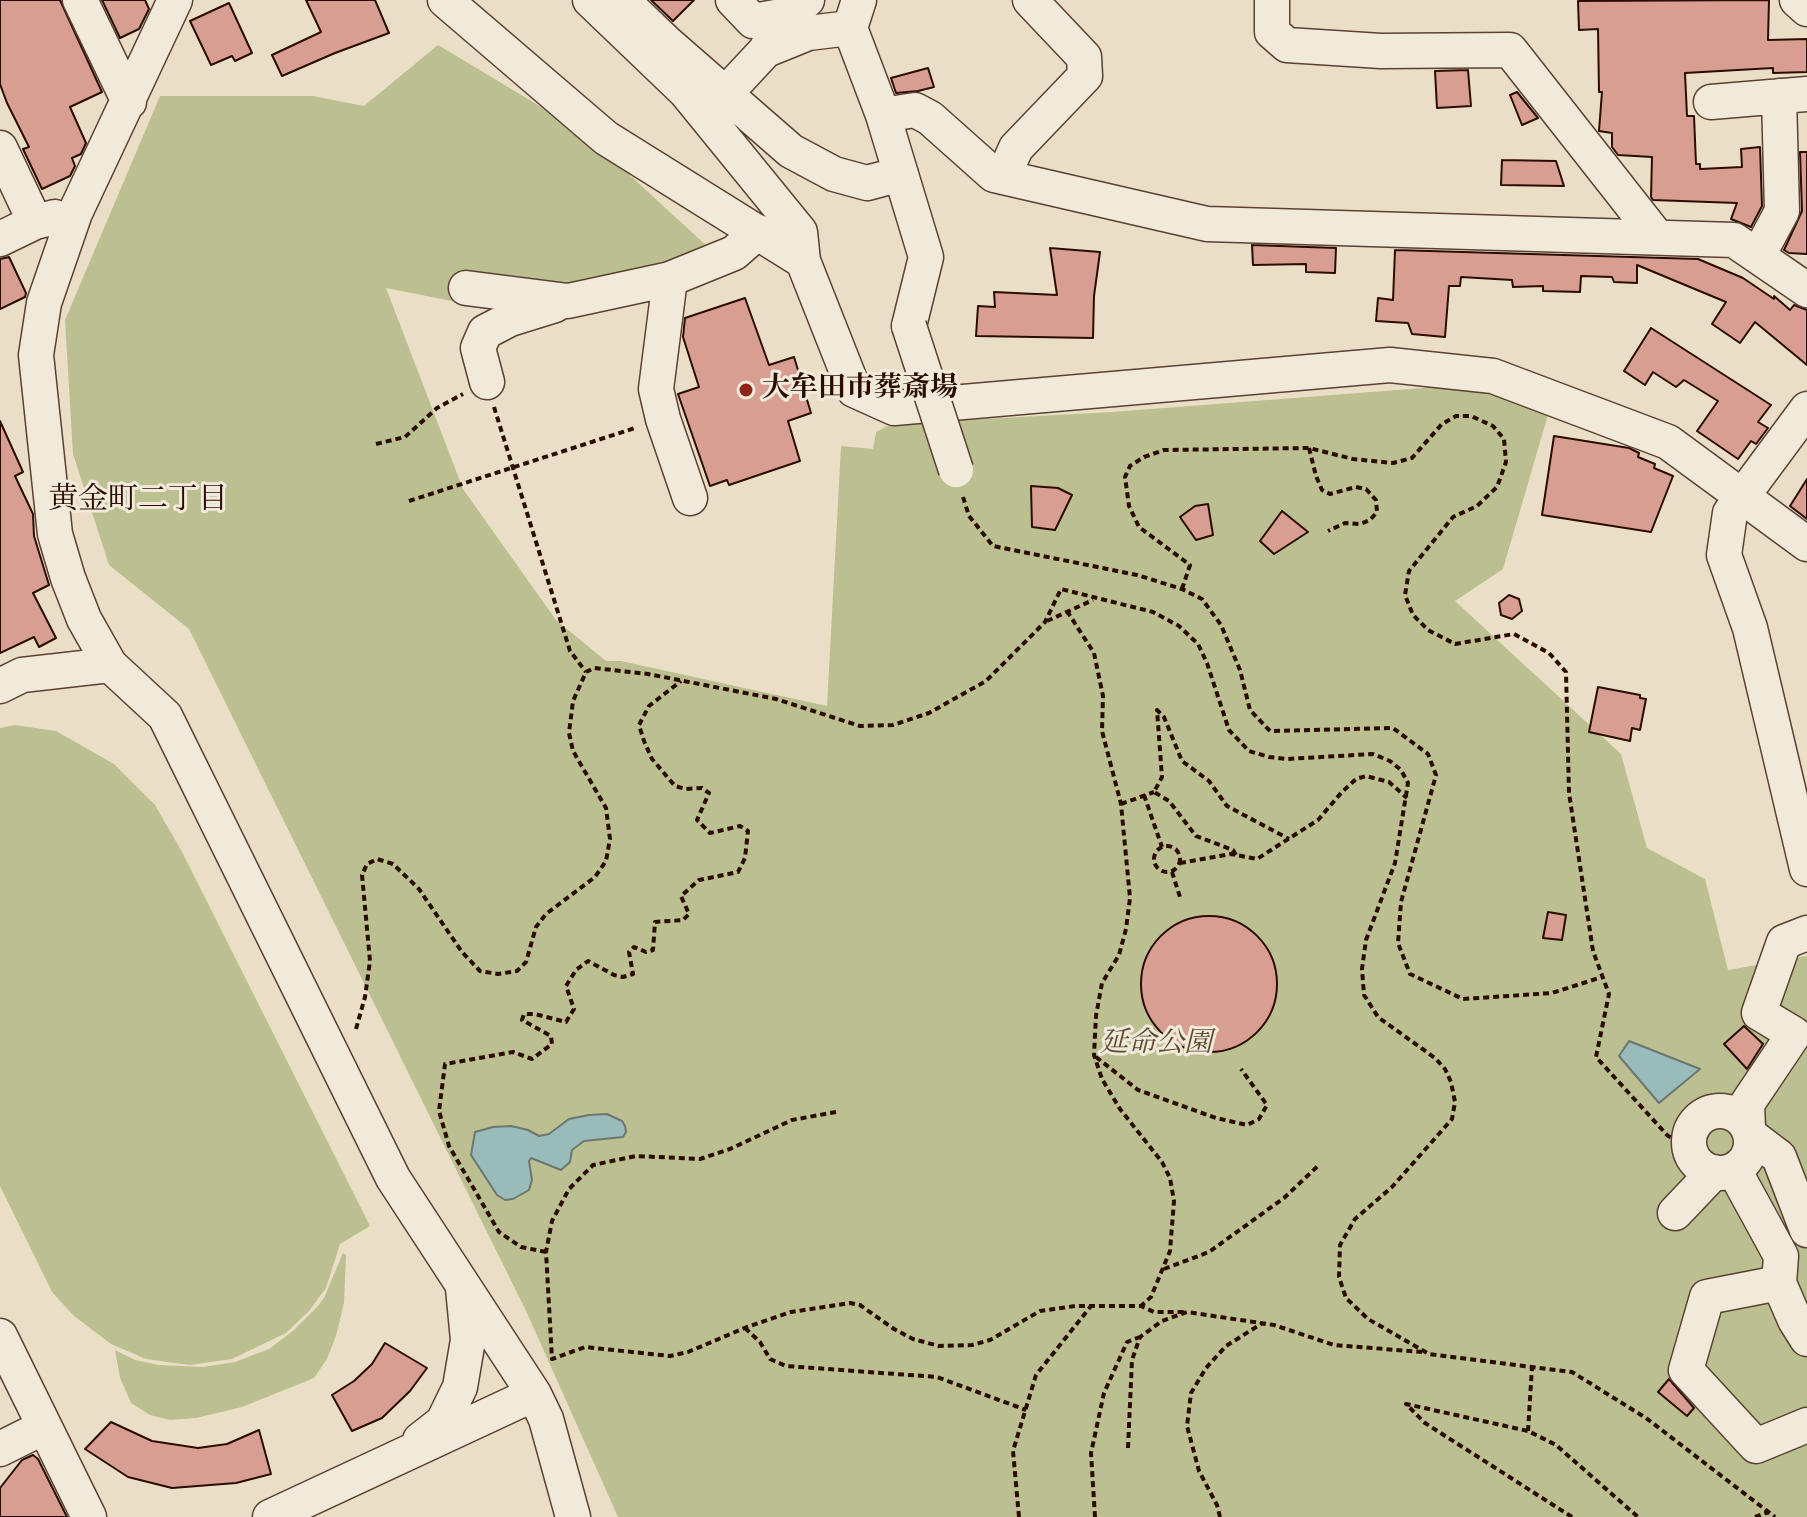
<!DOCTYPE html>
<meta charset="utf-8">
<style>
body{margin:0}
canvas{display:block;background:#eadfc6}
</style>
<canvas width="1807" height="1517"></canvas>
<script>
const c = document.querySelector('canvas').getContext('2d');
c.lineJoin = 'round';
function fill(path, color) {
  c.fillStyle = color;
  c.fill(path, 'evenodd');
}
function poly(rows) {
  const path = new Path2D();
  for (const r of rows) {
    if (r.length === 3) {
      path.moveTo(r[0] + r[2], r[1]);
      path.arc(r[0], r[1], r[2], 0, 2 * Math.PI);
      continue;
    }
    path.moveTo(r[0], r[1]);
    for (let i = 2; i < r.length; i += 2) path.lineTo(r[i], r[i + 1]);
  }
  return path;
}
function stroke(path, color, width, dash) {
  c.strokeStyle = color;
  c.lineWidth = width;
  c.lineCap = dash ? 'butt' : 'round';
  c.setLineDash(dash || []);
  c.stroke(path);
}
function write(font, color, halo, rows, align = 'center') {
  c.font = font + ' "IM FELL English","Noto Serif JP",serif';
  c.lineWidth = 6;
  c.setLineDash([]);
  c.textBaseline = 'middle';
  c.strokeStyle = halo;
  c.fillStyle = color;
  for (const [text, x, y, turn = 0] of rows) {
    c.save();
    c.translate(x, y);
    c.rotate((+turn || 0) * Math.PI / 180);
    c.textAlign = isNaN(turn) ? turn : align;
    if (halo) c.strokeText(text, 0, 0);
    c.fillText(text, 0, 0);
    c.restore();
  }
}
fill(poly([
 [438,45,583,132,722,260,512,313,386,288,463,489,556,620,606,661,621,661,827,706,841,446,873,449,876,432,891,424,1112,412,1462,385,1550,408,1503,569,1455,601,1621,754,1647,848,1705,879,1728,970,1807,956,1807,1517,618,1517,527,1313,189,629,109,565,73,454,65,320,160,96,313,96,364,106],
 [15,725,56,731,114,764,155,805,181,850,370,1226,340,1244,326,1288,309,1311,286,1333,232,1359,190,1365,146,1359,111,1344,74,1316,52,1292,0,1186,0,728],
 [343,1253,346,1255,344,1303,336,1336,327,1359,314,1378,242,1407,196,1418,170,1420,150,1415,131,1403,120,1378,115,1350,135,1360,159,1365,203,1367,235,1362,269,1349,294,1330,317,1307,324,1298]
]), '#bcc091');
const water = poly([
 [1629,1041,1700,1069,1659,1103,1619,1056,1629,1041],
 [607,1114,622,1121,625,1126,626,1132,623,1137,584,1141,572,1150,570,1162,561,1170,531,1158,529,1161,532,1180,529,1190,513,1199,505,1200,497,1195,471,1155,475,1132,493,1127,511,1126,528,1130,539,1136,549,1134,569,1119,589,1115,607,1114]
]);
fill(water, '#99bcba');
stroke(water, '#6d7670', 2);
const building = poly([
 [0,0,60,0,102,92,70,107,86,143,81,154,72,158,75,166,70,176,42,189,23,149,29,147,7,103,0,84,0,0],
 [102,0,145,0,149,9,139,29,120,38,102,0],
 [306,0,375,0,389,33,335,53,282,76,272,55,321,32,306,0],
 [651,0,694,0,673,21,651,0],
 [1769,0,1768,40,1807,39,1807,72,1773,73,1773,68,1685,73,1687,116,1694,116,1696,164,1700,164,1700,169,1742,167,1741,149,1760,147,1762,206,1751,227,1731,219,1737,203,1653,200,1651,197,1652,157,1618,155,1612,147,1612,133,1599,131,1602,92,1599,92,1598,29,1579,30,1578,1,1769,0],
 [229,3,252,53,235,61,232,56,211,65,190,21,229,3],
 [928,68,934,87,918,91,896,93,891,78,928,68],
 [1468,70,1471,106,1437,108,1435,71,1468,70],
 [1517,92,1538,118,1522,125,1510,95,1517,92],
 [1800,152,1807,152,1807,254,1789,253,1784,250,1802,211,1800,152],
 [1502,160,1556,161,1564,186,1501,185,1502,160],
 [1252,245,1336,248,1335,273,1306,272,1306,264,1253,265,1252,245],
 [1050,248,1100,252,1094,296,1093,338,976,336,978,306,995,307,994,292,1057,295,1050,248],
 [1395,250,1698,259,1743,278,1774,299,1774,296,1790,310,1794,305,1807,310,1807,365,1755,322,1740,343,1712,324,1726,302,1637,265,1637,283,1614,282,1612,277,1581,276,1580,292,1543,291,1543,286,1513,287,1512,280,1461,277,1460,286,1449,286,1445,337,1412,334,1408,323,1376,321,1378,298,1393,300,1395,250],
 [9,257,26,293,25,297,0,309,0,259,9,257],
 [745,298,769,365,794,357,811,413,788,421,800,461,729,485,727,480,710,486,678,394,699,387,683,337,685,318,745,298],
 [1651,328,1771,405,1758,422,1768,428,1756,444,1751,441,1738,459,1697,431,1718,401,1684,380,1676,387,1653,372,1645,385,1624,371,1651,328],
 [0,421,23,472,15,476,33,514,34,536,49,585,33,593,56,638,39,647,34,637,0,653,0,421],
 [1554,436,1629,448,1639,453,1638,457,1655,464,1654,468,1673,476,1651,532,1542,515,1554,436],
 [1807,479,1807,519,1790,506,1807,479],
 [1031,486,1058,488,1072,495,1055,530,1032,527,1031,486],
 [1208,504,1213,535,1196,540,1180,517,1195,506,1208,504],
 [1282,511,1308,532,1274,554,1260,541,1282,511],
 [1509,595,1519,599,1522,611,1512,619,1501,615,1499,603,1509,595],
 [1598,687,1640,695,1640,698,1646,699,1640,730,1632,728,1630,741,1589,732,1598,687],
 [1548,912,1566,915,1562,940,1543,938,1548,912],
 [1209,984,68],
 [1744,1026,1763,1044,1747,1069,1724,1044,1744,1026],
 [385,1343,427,1368,410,1391,382,1418,352,1431,332,1395,354,1381,372,1364,385,1343],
 [1669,1379,1694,1408,1687,1416,1658,1392,1669,1379],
 [111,1422,152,1441,198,1448,227,1444,259,1430,271,1474,236,1483,172,1488,128,1477,85,1449,111,1422],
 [33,1455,38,1459,67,1517,0,1517,0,1488,22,1460,33,1455]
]);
fill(building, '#d89e91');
stroke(building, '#2a0c00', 2);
const minor = poly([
 [80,0,129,102],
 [175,0,75,213,44,303,36,355,55,534,68,578,84,619,110,665,165,716,393,1178,534,1394,546,1419,573,1517],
 [445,0,606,138,803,261,854,390,894,408,1390,365,1493,376,1668,442,1807,544],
 [590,0,686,92,800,232,803,261],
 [622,0,667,43,791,151,834,174,867,183,901,174],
 [733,0,753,21,781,16,807,0],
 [859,0,850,28,883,115,926,257,909,326],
 [1272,0,1272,32,1287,45,1381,51,1510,50,1657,237],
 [1797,0,1807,9],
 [766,50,808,33,850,28],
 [725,94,766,50,781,16],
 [1711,102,1807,94],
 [883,115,915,110,930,118,994,175,1207,224,1734,240,1807,290],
 [0,148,35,222],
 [1003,177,1016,148,1085,76,1084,57,1030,0],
 [0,239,35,222,55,217],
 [1758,256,1782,211,1779,96],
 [670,279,656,389,663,419,690,498],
 [466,288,568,301,670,279,734,253,758,232],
 [487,382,478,348,485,332,510,319,555,305],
 [1807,409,1730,513,1724,555,1750,628,1807,869],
 [0,686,22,675,110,665],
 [1720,1142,31],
 [1748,1128,1747,1104,1794,1034,1759,1013,1784,942,1807,933],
 [1750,1135,1779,1157,1807,1230],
 [1734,1170,1781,1256,1779,1283,1795,1320,1807,1339],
 [1675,1213,1714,1172],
 [1779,1283,1707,1297,1686,1370,1756,1446,1807,1425],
 [0,1336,89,1517],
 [420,1440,443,1422,460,1387,468,1340,463,1288],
 [0,1449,44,1427],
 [270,1517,534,1394]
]);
stroke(minor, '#5a4132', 37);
stroke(poly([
 [494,407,570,651,586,672],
 [376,444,405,437,437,408,463,394],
 [1309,448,1316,476,1322,490,1330,494,1356,487,1366,489,1376,500,1377,512,1370,520,1360,524,1345,523,1328,531],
 [963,497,969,516,993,546,1137,575,1182,589,1202,599,1221,625,1240,670,1250,710,1270,731,1393,728,1428,754,1436,775,1401,902,1398,943,1410,974,1463,999,1552,993,1602,977],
 [409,501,635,428],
 [1182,589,1190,565,1139,527,1129,506,1125,477,1130,466,1144,457,1164,450,1309,448,1353,459,1393,463,1412,458,1442,424,1456,416,1471,416,1493,426,1504,439,1506,462,1497,487,1477,506,1453,517,1409,571,1405,595,1413,615,1428,630,1455,644,1514,634,1549,653,1566,672,1569,793,1593,951,1609,994,1596,1057,1668,1136,1689,1144],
 [1067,611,1094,653,1103,696,1102,731,1121,804,1130,898,1126,929,1119,955,1102,983,1096,1016,1094,1055,1102,1079,1120,1109,1162,1162,1170,1178,1174,1201,1170,1251,1151,1297,1141,1306],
 [1047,621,1093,600],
 [1144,795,1162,847],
 [1121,804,1154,792],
 [1167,859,13],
 [1236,855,1233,850,1196,836,1169,801,1154,792,1162,777,1157,710,1164,717,1182,761,1209,781,1227,806,1289,839],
 [1180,863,1231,854,1257,859,1318,820,1341,793,1356,779,1366,776,1389,782,1407,798],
 [1172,872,1180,897],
 [356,1029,365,997,370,961,362,875,367,864,377,859,393,864,419,889,462,952,480,971,498,974,517,971,526,962,536,927,546,914,595,877,606,861,610,839,606,808,573,751,569,733,573,701,586,672,594,668,648,674,776,699,860,726,893,725,929,713,986,681,1045,622,1061,589,1153,612,1179,626,1198,644,1207,663,1229,730,1249,751,1269,757,1287,759,1373,754,1390,761,1401,770,1408,783,1395,863,1366,940,1362,969,1364,995,1378,1017,1435,1058,1445,1069,1451,1082,1455,1102,1452,1119,1392,1187,1355,1219,1340,1245,1339,1277,1346,1298,1368,1319,1429,1354,1572,1372,1646,1418,1775,1517],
 [1096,1057,1138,1090,1216,1118,1247,1125,1259,1119,1267,1105,1241,1069],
 [836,1112,792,1120,730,1149,700,1159,636,1156,593,1165,569,1189,552,1221,546,1252,552,1359,585,1347,670,1356,688,1352,747,1327,791,1312,850,1303,860,1305,894,1329,913,1339,939,1346,972,1345,990,1340,1040,1311,1075,1306,1141,1306,1154,1312,1187,1312],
 [546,1252,521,1247,499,1232,449,1146,439,1111,445,1064,513,1052,532,1059,552,1044,551,1036,522,1020,524,1014,535,1014,566,1022,574,1009,566,986,576,970,588,961,614,975,623,977,633,974,629,952,634,947,646,952,653,950,655,922,683,920,689,914,681,896,699,880,738,872,745,858,748,831,740,826,710,833,697,820,709,793,702,788,686,789,675,786,652,759,644,741,639,725,649,706,681,681],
 [1164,1269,1209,1252,1284,1198,1320,1164],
 [745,1328,760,1342,770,1359,786,1366,937,1377,1026,1410],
 [1528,1431,1532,1367],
 [1128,1448,1132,1360,1140,1337,1162,1321,1187,1312,1274,1325,1334,1345,1422,1352],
 [1019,1517,1013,1451,1036,1375,1091,1306],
 [1095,1517,1091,1453,1104,1393,1127,1342,1140,1337],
 [1220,1517,1217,1505,1199,1471,1187,1426,1191,1393,1206,1368,1226,1346,1261,1324],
 [1572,1517,1425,1423,1406,1404,1528,1431,1556,1445,1638,1517],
 [1755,1517,1769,1512]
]), '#2a0c00', 4, [6, 4]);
stroke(minor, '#f1eada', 34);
const minorBridge = poly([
 [909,326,956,470]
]);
stroke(minorBridge, '#5a4132', 37, []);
stroke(minorBridge, '#f1eada', 34);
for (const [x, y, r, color] of [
 [746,390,8,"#8f2418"]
]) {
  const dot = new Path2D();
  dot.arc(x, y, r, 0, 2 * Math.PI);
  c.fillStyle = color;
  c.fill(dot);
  stroke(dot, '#f1eada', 3);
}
write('bold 28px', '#2a0c00', '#f1eada', [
 ["大牟田市葬斎場",762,390]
], 'left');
write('italic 28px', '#5d4b33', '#f1eada', [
 ["延命公園",1156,1045]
]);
write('30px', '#2a0c00', '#f1eada', [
 ["黄金町二丁目",138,502]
]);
</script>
